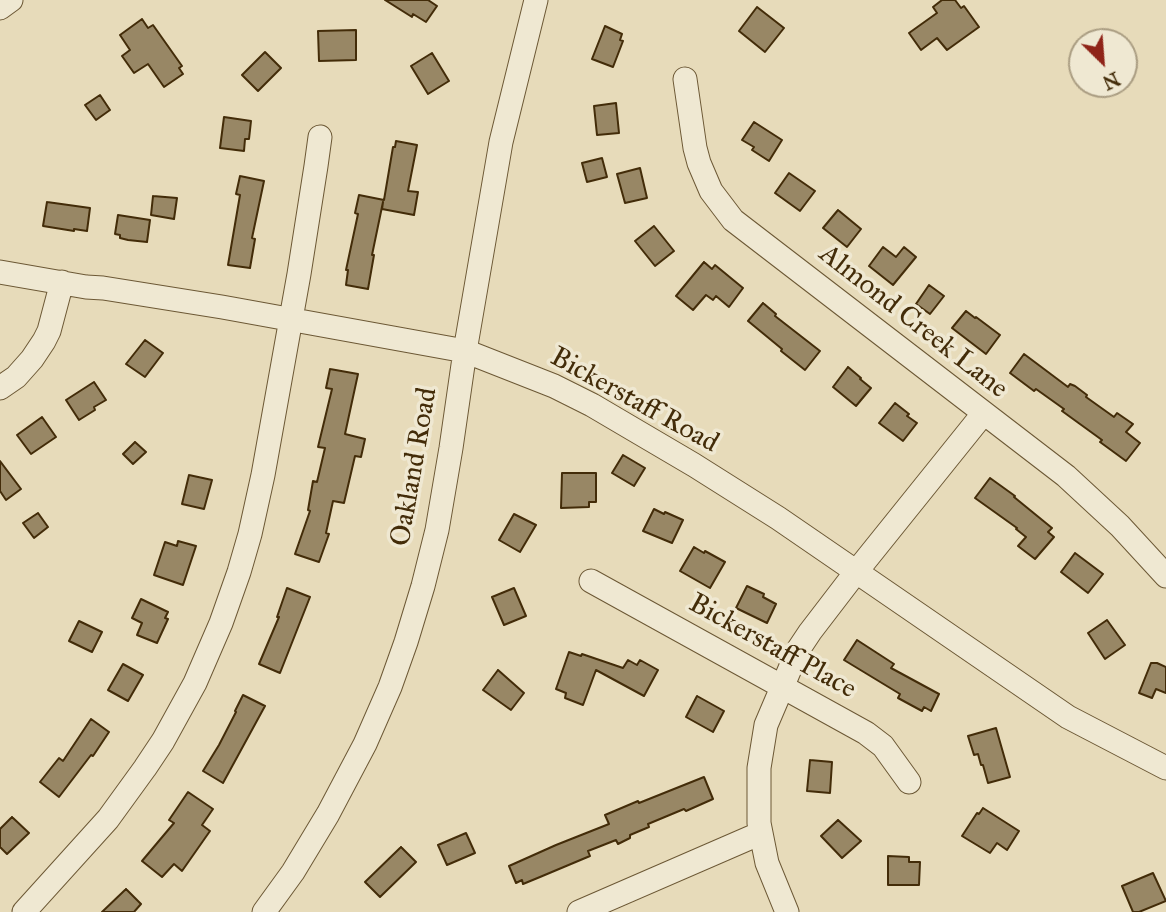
<!DOCTYPE html>
<style>
body{margin:0}
#map{position:relative;width:1166px;height:912px;overflow:hidden;background:#e7dbba;font-family:"IM FELL Great Primer",serif}
canvas{display:block}
.north{position:absolute;left:1068px;top:28px;width:70px;height:70px;box-sizing:border-box;background:#efe8d2;border:2px solid #aa9d82;border-radius:50%;rotate:155deg;font-size:19px;font-weight:700;line-height:28px;text-align:center;color:#432c09}
.north::after{content:'';display:block;margin:auto;width:24px;height:32px;background:#8f2418;clip-path:polygon(50% 0,100% 100%,50% 72%,0 100%)}
</style>
<div id="map">
<canvas width="1166" height="912"></canvas>
<div class="north">N</div>
</div>
<script>
const c = document.querySelector('canvas').getContext('2d');
c.lineJoin = 'round';
function fill(path, color) {
  c.fillStyle = color;
  c.fill(path, 'evenodd');
}
function poly(rows) {
  const path = new Path2D();
  for (const r of rows) {
    path.moveTo(r[0], r[1]);
    for (let i = 2; i < r.length; i += 2) path.lineTo(r[i], r[i + 1]);
  }
  return path;
}
function stroke(path, color, width, dash) {
  c.strokeStyle = color;
  c.lineWidth = width;
  c.lineCap = dash ? 'butt' : 'round';
  c.setLineDash(dash || []);
  c.stroke(path);
}
function write(font, color, halo, rows, align = 'center') {
  c.font = font + ' "IM FELL Great Primer",serif';
  c.lineWidth = 7;
  c.setLineDash([]);
  c.textBaseline = 'middle';
  c.strokeStyle = halo;
  c.fillStyle = color;
  for (const [text, x, y, turn = 0] of rows) {
    c.save();
    c.translate(x, y);
    c.rotate((+turn || 0) * Math.PI / 180);
    c.textAlign = isNaN(turn) ? turn : align;
    if (halo) c.strokeText(text, 0, 0);
    c.fillText(text, 0, 0);
    c.restore();
  }
}
const building = poly([
 [385,0,428,0,437,6,426,22,413,14,412,17,385,0],
 [942,0,955,0,961,8,964,6,979,27,947,50,937,38,921,50,909,33,937,13,933,7,942,0],
 [757,7,784,28,765,52,739,31,757,7],
 [142,19,148,28,153,25,182,66,179,68,183,74,164,87,148,64,134,73,122,56,130,50,120,35,142,19],
 [605,26,622,34,620,40,623,41,613,67,592,59,605,26],
 [356,30,356,60,319,61,318,31,356,30],
 [265,52,281,68,258,91,242,75,265,52],
 [432,53,449,81,428,94,411,66,432,53],
 [100,95,110,110,96,120,85,105,100,95],
 [616,103,619,133,597,135,594,106,616,103],
 [224,117,251,121,249,139,245,139,244,151,220,148,224,117],
 [754,122,782,140,769,161,752,150,754,147,742,140,754,122],
 [396,141,417,145,408,191,418,192,414,215,382,209,383,202,372,255,374,255,368,289,346,285,348,270,346,270,358,214,355,213,359,195,384,200,393,147,395,147,396,141],
 [602,158,607,177,587,182,582,163,602,158],
 [640,168,647,198,625,203,617,174,640,168],
 [789,173,815,191,800,211,775,193,789,173],
 [240,176,264,181,252,238,255,239,250,268,228,265,240,195,236,194,240,176],
 [153,196,177,198,174,219,151,215,153,196],
 [47,202,90,208,87,231,74,229,74,231,43,226,47,202],
 [838,210,861,229,847,247,823,228,838,210],
 [118,215,150,220,147,242,128,240,120,238,120,235,115,234,118,215],
 [654,226,674,251,655,266,635,241,654,226],
 [883,247,896,257,904,247,916,257,893,285,869,266,883,247],
 [704,262,712,269,715,265,743,288,729,307,716,296,713,300,706,295,693,310,676,296,704,262],
 [929,285,944,296,930,314,916,304,929,285],
 [763,303,776,314,775,316,820,351,805,370,781,351,782,349,748,321,763,303],
 [966,311,975,318,976,317,1000,335,986,354,952,328,966,311],
 [145,340,163,353,145,377,126,364,145,340],
 [1024,354,1068,387,1070,384,1075,386,1087,395,1086,397,1114,417,1117,413,1133,424,1126,432,1140,443,1126,461,1100,442,1102,440,1062,411,1064,409,1036,389,1034,391,1010,373,1024,354],
 [848,367,861,378,860,379,871,388,856,406,833,387,848,367],
 [330,369,358,374,345,434,365,439,361,457,355,456,344,503,333,501,326,533,329,534,319,562,295,554,310,511,308,510,313,481,317,482,325,448,318,447,332,389,326,388,330,369],
 [94,382,106,400,94,407,95,410,79,420,66,400,94,382],
 [895,403,909,414,907,416,917,423,903,441,879,423,895,403],
 [42,417,56,437,31,454,17,435,42,417],
 [135,442,146,452,133,464,123,454,135,442],
 [623,455,645,468,634,486,612,473,623,455],
 [0,461,21,489,6,500,0,491,0,461],
 [562,473,596,473,596,502,589,502,589,507,561,508,562,473],
 [189,475,212,480,204,509,182,504,189,475],
 [990,478,1015,496,1014,497,1052,528,1048,532,1054,537,1035,559,1018,546,1026,537,1016,529,1017,528,975,498,990,478],
 [654,509,664,514,665,512,683,520,672,543,643,531,654,509],
 [38,513,48,527,34,538,23,523,38,513],
 [514,514,536,525,520,552,499,540,514,514],
 [178,541,196,546,183,585,154,575,165,542,177,546,178,541],
 [694,547,704,553,705,551,725,562,710,588,680,571,694,547],
 [1075,553,1103,574,1088,593,1061,572,1075,553],
 [747,586,764,594,763,597,776,604,767,623,736,608,747,586],
 [287,588,310,597,280,673,259,664,279,617,277,617,287,588],
 [514,588,526,616,504,625,492,597,514,588],
 [141,599,168,612,165,618,168,619,157,643,137,635,142,623,132,618,141,599],
 [1107,620,1125,645,1105,659,1088,633,1107,620],
 [79,621,102,632,92,652,69,641,79,621],
 [857,640,894,664,891,668,939,694,931,711,924,707,922,711,898,698,900,694,844,660,857,640],
 [569,652,581,656,582,654,623,668,628,660,637,665,640,660,658,670,644,696,596,670,583,705,565,698,566,693,556,689,569,652],
 [1151,663,1157,663,1166,667,1166,693,1156,689,1152,698,1139,693,1151,663],
 [123,664,143,675,128,701,108,690,123,664],
 [498,670,524,693,511,710,483,690,498,670],
 [243,695,265,706,223,783,203,771,219,745,236,712,235,711,243,695],
 [697,696,724,711,713,732,686,717,697,696],
 [91,719,109,732,93,756,91,755,59,797,40,782,59,758,63,761,91,719],
 [996,728,1010,777,988,783,983,765,981,765,978,754,974,755,968,736,996,728],
 [810,760,832,762,830,793,807,791,810,760],
 [704,777,713,799,686,811,684,809,648,824,649,827,630,835,630,838,618,844,616,840,588,851,590,856,540,877,523,884,522,880,516,883,509,866,556,845,609,824,605,815,638,801,639,803,704,777],
 [188,792,213,809,202,825,210,831,182,871,174,864,162,877,142,861,174,823,169,820,188,792],
 [983,808,1019,831,1007,850,997,843,990,853,962,836,977,813,979,814,983,808],
 [12,817,29,833,7,854,0,847,0,829,12,817],
 [838,820,861,841,842,858,821,836,838,820],
 [466,833,475,853,447,865,438,845,466,833],
 [401,847,416,862,380,897,365,882,401,847],
 [888,856,909,857,909,862,920,862,919,885,888,885,888,856],
 [1153,873,1166,901,1139,912,1133,912,1122,886,1153,873],
 [126,889,141,904,134,912,102,912,126,889]
]);
fill(building, '#988765');
stroke(building, '#432c09', 2);
const minor = poly([
 [0,8,11,0],
 [685,79,695,148,699,163,711,191,733,220,1066,476,1120,526,1166,576],
 [0,272,86,287,103,288,222,307,465,351,554,386,592,405,694,465,778,518,1068,717,1166,768],
 [0,388,16,377,32,359,44,341,49,331,62,282],
 [591,581,866,733,883,746,909,782],
 [24,912,108,819,145,768,163,741,195,683,221,623,239,572,250,534,263,475,299,274,316,166,320,137],
 [264,912,293,872,328,814,365,744,390,687,406,642,423,586,437,530,451,448,465,351,501,142,536,0],
 [579,912,761,833],
 [787,912,767,863,759,823,759,768,766,725,798,650,810,632,856,572,983,414]
]);
stroke(minor, '#6c5835', 25);
stroke(minor, '#efe8d2', 23);
write('28px', '#432c09', '#efe8d2', [
 ["Almond Creek Lane",913,322,38],
 ["Bickerstaff Road",634,401,29],
 ["Oakland Road",415,467,-80],
 ["Bickerstaff Place",772,647,29]
]);
</script>
